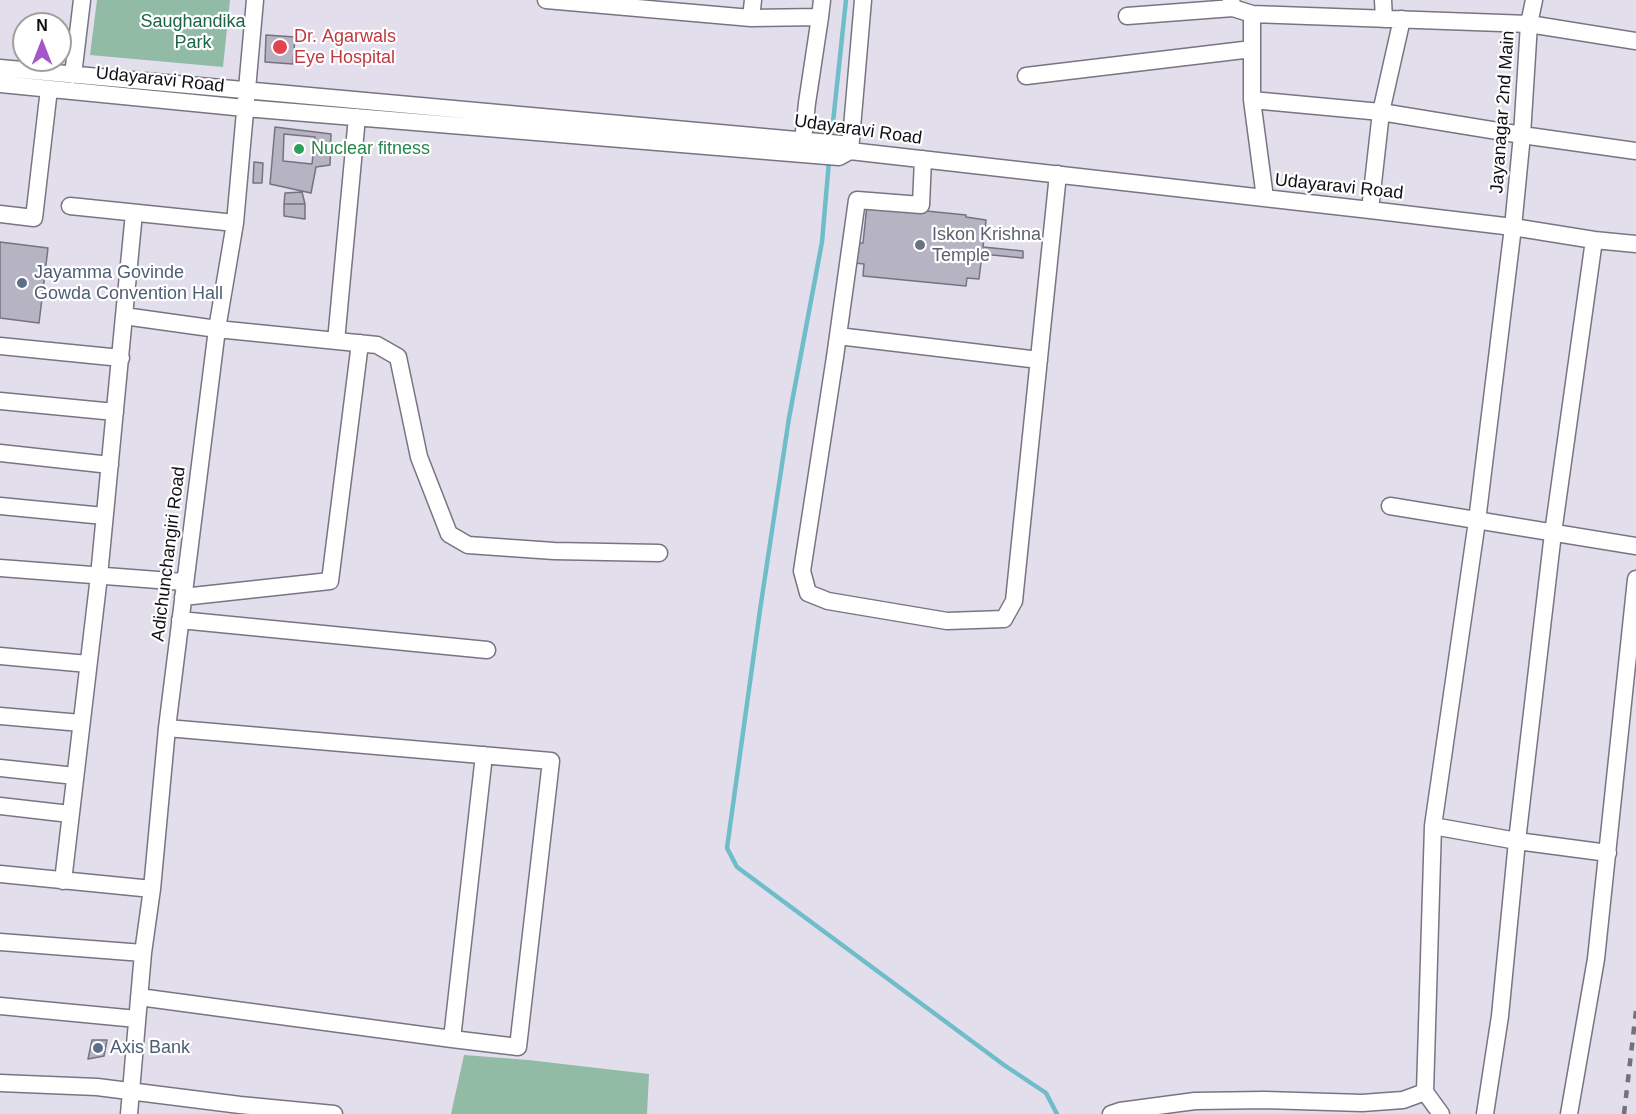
<!DOCTYPE html>
<style>
body{margin:0}
#map{position:relative;width:1636px;height:1114px;overflow:hidden;background:#e2deec;font-family:Arial,sans-serif}
canvas{display:block}
.north{position:absolute;left:12px;top:12px;width:60px;height:60px;box-sizing:border-box;background:#fff;border:2px solid #a09fa1;border-radius:50%;rotate:0deg;font-size:16px;font-weight:700;line-height:24px;text-align:center;color:#110f14}
.north::after{content:'';display:block;margin:auto;width:21px;height:27px;background:#a457c9;clip-path:polygon(50% 0,100% 100%,50% 72%,0 100%)}
</style>
<div id="map">
<canvas width="1636" height="1114"></canvas>
<div class="north">N</div>
</div>
<script>
const c = document.querySelector('canvas').getContext('2d');
c.lineJoin = 'round';
function fill(path, color) {
  c.fillStyle = color;
  c.fill(path, 'evenodd');
}
function poly(rows) {
  const path = new Path2D();
  for (const r of rows) {
    path.moveTo(r[0], r[1]);
    for (let i = 2; i < r.length; i += 2) path.lineTo(r[i], r[i + 1]);
  }
  return path;
}
function stroke(path, color, width, dash) {
  c.strokeStyle = color;
  c.lineWidth = width;
  c.lineCap = dash ? 'butt' : 'round';
  c.setLineDash(dash || []);
  c.stroke(path);
}
function write(font, color, halo, rows, align = 'center') {
  c.font = font + ' Arial,sans-serif';
  c.lineWidth = 4.5;
  c.setLineDash([]);
  c.textBaseline = 'middle';
  c.strokeStyle = halo;
  c.fillStyle = color;
  for (const [text, x, y, turn = 0] of rows) {
    c.save();
    c.translate(x, y);
    c.rotate((+turn || 0) * Math.PI / 180);
    c.textAlign = isNaN(turn) ? turn : align;
    if (halo) c.strokeText(text, 0, 0);
    c.fillText(text, 0, 0);
    c.restore();
  }
}
fill(poly([
 [97,0,230,0,223,67,90,55],
 [464,1055,528,1060,649,1074,647,1114,451,1114]
]), '#91bba5');
stroke(poly([
 [831,141,846,0],
 [829,161,822,242,789,418,760,610,727,848,737,867,1004,1065,1046,1093,1057,1114]
]), '#6fbdc9', 4.5);
const building = poly([
 [266,35,295,37,293,64,265,62,266,35],
 [275,127,331,134,330,165,316,167,311,193,270,184,275,127],
 [284,134,315,137,312,164,283,161,284,134],
 [254,162,263,163,262,183,253,183,254,162],
 [302,192,305,204,284,204,285,193,302,192],
 [284,204,305,204,305,219,284,216,284,204],
 [867,205,966,215,966,217,986,220,983,247,1023,251,1023,258,982,254,979,279,967,278,966,286,863,276,864,264,855,263,857,243,863,243,867,205],
 [0,242,48,248,39,323,0,318,0,242],
 [92,1040,107,1040,104,1056,88,1059,92,1040]
]);
fill(building, '#b6b4c2');
stroke(building, '#757380', 1.5);
const minor = poly([
 [546,0,751,18,820,17,807,103,803,141],
 [1231,0,1233,8,1252,14,1252,100,1381,112,1522,135,1636,151],
 [1383,0,1384,19],
 [1252,14,1529,24,1636,41],
 [1127,16,1233,8],
 [820,17,822,0],
 [751,18,753,0],
 [0,68,841,144,850,151,1370,210,1513,227,1594,240,1636,244],
 [73,75,82,0],
 [1026,76,1252,49],
 [0,84,245,108,839,157,850,151],
 [1252,100,1265,198],
 [850,151,863,0],
 [923,159,921,205,857,200,835,357,802,571,808,593,828,601,947,621,1004,619,1014,601,1058,174],
 [70,206,235,223],
 [1370,210,1381,112,1402,19],
 [0,214,34,218,49,89],
 [124,316,134,213],
 [838,336,1039,360],
 [336,341,357,117],
 [0,346,121,358],
 [0,401,115,412],
 [0,453,110,465],
 [0,506,104,516],
 [1390,506,1636,546],
 [0,568,184,582],
 [183,597,330,581,360,343],
 [180,620,487,650],
 [0,656,88,664],
 [0,716,81,723],
 [0,768,75,776],
 [0,806,70,814],
 [1433,826,1517,841,1608,853],
 [0,874,152,889],
 [63,881,99,576,124,316,217,329,377,345,398,357,419,457,449,534,468,545,554,551,659,553],
 [0,942,143,953],
 [139,997,452,1039,518,1047,551,761,167,728],
 [0,1006,137,1019],
 [452,1039,484,755],
 [0,1083,97,1087,240,1105,334,1114],
 [129,1114,143,953,152,889,167,728,217,329,235,223,255,0],
 [1111,1114,1120,1111,1195,1101,1265,1100,1362,1103,1403,1100,1425,1092],
 [1441,1114,1425,1092,1433,826,1477,521,1513,227,1522,135,1529,24,1534,0],
 [1485,1114,1500,1016,1517,841,1553,533,1594,240],
 [1569,1114,1596,959,1636,579]
]);
stroke(minor, '#787582', 19);
stroke(minor, '#fff', 16);
stroke(poly([
 [1624,1114,1636,1011]
]), '#74717b', 4.5, [8, 8]);
for (const [x, y, r, color] of [
 [280,47,8,"#e0444e"],
 [299,149,6,"#2e9e5b"],
 [920,245,6,"#6b7280"],
 [22,283,6,"#5c6f8a"],
 [98,1048,6,"#5c6f8a"]
]) {
  const dot = new Path2D();
  dot.arc(x, y, r, 0, 2 * Math.PI);
  c.fillStyle = color;
  c.fill(dot);
  stroke(dot, '#fff', 2);
}
write('18px', '#1b6548', '#fff', [
 ["Saughandika",193,22],
 ["Park",193,43]
]);
write('18px', '#be3a42', '#fff', [
 ["Dr. Agarwals",294,37],
 ["Eye Hospital",294,58]
], 'left');
write('18px', '#110f14', '#fff', [
 ["Udayaravi Road",160,80,6],
 ["Jayanagar 2nd Main",1503,112,-86],
 ["Udayaravi Road",858,130,8],
 ["Udayaravi Road",1339,187,6],
 ["Adichunchangiri Road",169,554,-83]
]);
write('18px', '#27864d', '#fff', [
 ["Nuclear fitness",311,149]
], 'left');
write('18px', '#5b616d', '#fff', [
 ["Iskon Krishna",932,235],
 ["Temple",932,256]
], 'left');
write('18px', '#4e5e75', '#fff', [
 ["Jayamma Govinde",34,273],
 ["Gowda Convention Hall",34,294],
 ["Axis Bank",110,1048]
], 'left');
</script>
